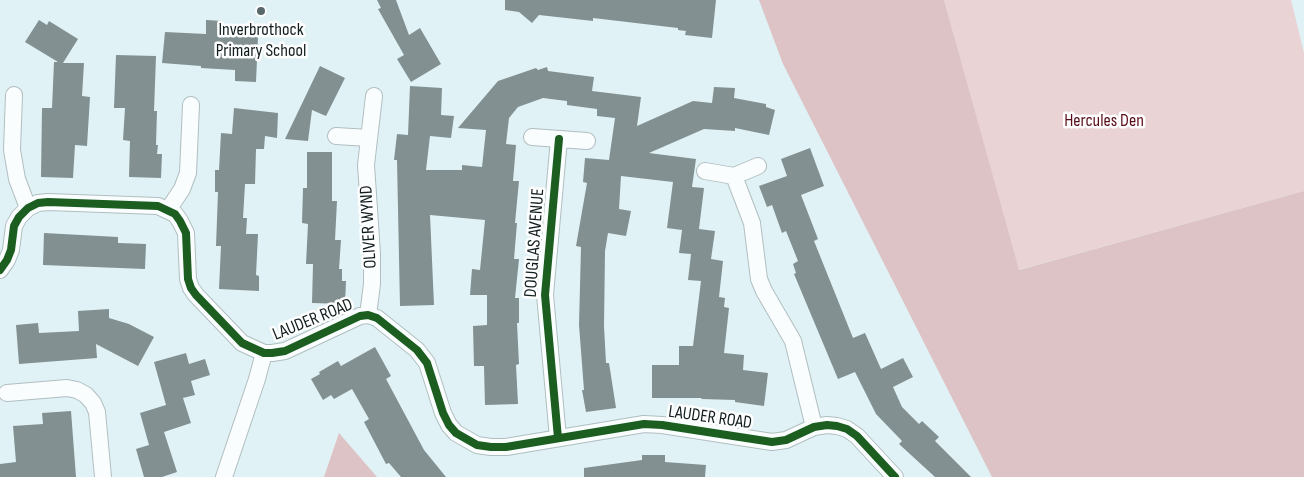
<!DOCTYPE html>
<style>
body{margin:0}
canvas{display:block;background:#e0f2f5}
</style>
<canvas width="1304" height="477"></canvas>
<script>
const c = document.querySelector('canvas').getContext('2d');
c.lineJoin = 'round';
function fill(path, color) {
  c.fillStyle = color;
  c.fill(path, 'evenodd');
}
function poly(rows) {
  const path = new Path2D();
  for (const r of rows) {
    path.moveTo(r[0], r[1]);
    for (let i = 2; i < r.length; i += 2) path.lineTo(r[i], r[i + 1]);
  }
  return path;
}
function stroke(path, color, width, dash) {
  c.strokeStyle = color;
  c.lineWidth = width;
  c.lineCap = dash ? 'butt' : 'round';
  c.setLineDash(dash || []);
  c.stroke(path);
}
function write(font, color, halo, rows, align = 'center') {
  c.font = font + ' "Sofia Sans Condensed",sans-serif';
  c.lineWidth = 5;
  c.setLineDash([]);
  c.textBaseline = 'middle';
  c.strokeStyle = halo;
  c.fillStyle = color;
  for (const [text, x, y, turn = 0] of rows) {
    c.save();
    c.translate(x, y);
    c.rotate((+turn || 0) * Math.PI / 180);
    c.textAlign = isNaN(turn) ? turn : align;
    if (halo) c.strokeText(text, 0, 0);
    c.fillText(text, 0, 0);
    c.restore();
  }
}
fill(poly([
 [944,0,1291,0,1304,53,1304,191,1018,270]
]), '#e9d3d5');
fill(poly([
 [759,0,944,0,1019,270,1304,191,1304,477,992,477,783,64],
 [339,433,377,477,324,477]
]), '#ddc3c5');
fill(poly([
 [377,0,396,0,409,35,420,28,441,64,411,82,397,59,404,55,378,9,381,8],
 [505,0,716,0,712,38,685,35,686,31,678,30,678,28,593,18,593,21,539,15,532,23,519,12,505,10],
 [39,20,47,25,49,21,78,39,63,63,84,63,82,96,90,97,87,146,75,145,73,178,41,177,42,108,52,108,54,62,58,62,25,42],
 [206,20,223,21,222,35,258,37,256,82,235,81,235,70,201,68,201,66,162,63,165,32,206,34],
 [116,55,156,56,154,111,157,111,156,145,158,145,157,154,162,154,161,178,129,177,130,141,123,140,125,108,114,108],
 [320,66,345,78,326,116,312,110,308,141,285,139],
 [547,67,548,71,594,77,592,91,641,97,637,126,693,101,712,103,714,87,735,88,734,98,766,104,766,107,775,110,769,135,735,128,735,131,704,129,649,153,696,159,692,187,704,188,699,229,715,231,711,259,723,261,719,297,725,298,724,307,729,308,724,353,744,355,743,370,768,373,764,406,735,402,735,400,701,399,702,398,652,398,652,365,679,365,679,346,693,346,701,281,688,280,691,254,679,253,682,230,667,228,673,182,621,176,619,209,631,211,626,236,608,233,605,251,604,326,606,363,609,363,616,408,586,412,582,390,584,390,579,325,581,247,576,246,587,183,583,182,585,158,609,160,615,118,597,116,597,109,567,105,567,101,543,98,518,107,509,118,506,144,516,145,513,181,519,181,515,223,517,223,514,259,519,259,515,298,519,298,519,323,517,323,519,364,516,365,518,404,485,405,484,366,474,366,473,326,487,325,487,295,470,295,472,269,480,270,485,220,430,215,434,305,400,306,397,160,394,160,397,134,408,135,410,86,442,88,441,115,454,116,451,138,430,136,426,170,462,170,462,165,482,167,486,130,458,128,498,81,536,68,538,70],
 [234,108,278,113,277,138,265,136,264,149,256,149,255,184,245,184,243,218,247,218,246,234,258,234,256,275,259,276,259,291,219,289,221,246,216,246,218,192,215,192,215,170,219,170,221,133,232,134],
 [810,148,824,186,801,195,818,239,814,241,853,338,865,333,881,369,903,358,913,377,893,387,902,407,919,424,922,421,939,437,935,441,971,477,935,477,899,444,902,441,876,414,855,372,838,379,794,274,796,273,793,264,798,261,786,231,782,233,772,205,767,207,759,186,787,176,781,159],
 [307,152,332,152,332,201,337,201,335,240,341,240,339,269,342,269,342,281,346,281,345,304,312,303,313,264,306,264,308,224,302,223,303,188,307,188],
 [44,233,118,237,118,243,146,244,145,269,43,265],
 [109,309,109,318,129,324,154,337,138,366,96,344,97,358,19,364,16,325,38,323,39,333,79,331,78,311],
 [375,347,391,376,386,379,424,450,446,477,401,477,389,463,386,464,364,422,369,419,352,389,334,399,331,395,323,400,311,379,320,374,319,372,338,361,341,366],
 [186,353,189,364,205,359,210,375,191,381,195,395,183,398,191,423,164,432,177,472,162,477,144,477,136,449,149,445,140,413,166,405,154,362],
 [71,411,76,477,0,477,0,464,16,462,13,426,43,424,42,413],
 [642,455,665,455,665,462,706,465,705,477,584,477,584,468,642,460]
]), '#829092');
const minor = poly([
 [14,95,12,150,17,179,28,208],
 [336,136,369,138],
 [532,137,587,141],
 [705,171,734,176,758,166],
 [734,176,752,223,759,279,764,291,793,341,814,427],
 [168,210,182,189,188,173,191,105],
 [0,270,7,260,11,250,14,226,19,217,28,208,38,203,48,202,158,206,175,214,180,221,186,233,188,279,191,288,196,295,242,343,264,353,272,353,285,351,360,316,368,315,377,318,417,350,427,363,443,413,449,425,456,433,477,445,491,447,506,447,644,424,662,425,772,442,786,440,814,427,827,425,837,426,847,429,857,436,895,477],
 [368,315,372,284,372,253,366,165,374,96],
 [7,393,67,388,77,390,86,395,93,403,97,412,103,477],
 [558,438,545,295,559,139],
 [224,477,257,379,264,353]
]);
stroke(minor, '#b1bec1', 18);
stroke(minor, '#fafdfe', 16);
stroke(poly([
 [0,270,7,260,11,250,14,226,19,217,28,208,38,203,48,202,158,206,175,214,180,221,186,233,188,279,191,288,196,295,242,343,264,353,272,353,285,351,360,316,368,315,377,318,417,350,427,363,443,413,449,425,456,433,477,445,491,447,506,447,644,424,662,425,772,442,786,440,814,427,827,425,837,426,847,429,857,436,895,477],
 [558,438,545,295,559,139]
]), '#1b5e20', 8);
for (const [x, y, r, color] of [
 [261,11,5,"#59686a"]
]) {
  const dot = new Path2D();
  dot.arc(x, y, r, 0, 2 * Math.PI);
  c.fillStyle = color;
  c.fill(dot);
  stroke(dot, '#fefefe', 2);
}
write('18px', '#111d1f', '#fefefe', [
 ["Inverbrothock",261,30],
 ["Primary School",261,51]
]);
write('18px', '#590f1a', '#fefefe', [
 ["Hercules Den",1104,121]
]);
write('18px', '#111d1f', '#fefefe', [
 ["OLIVER WYND",369,227,-93],
 ["DOUGLAS AVENUE",535,243,-86],
 ["LAUDER ROAD",313,320,-22],
 ["LAUDER ROAD",710,418,8]
]);
</script>
